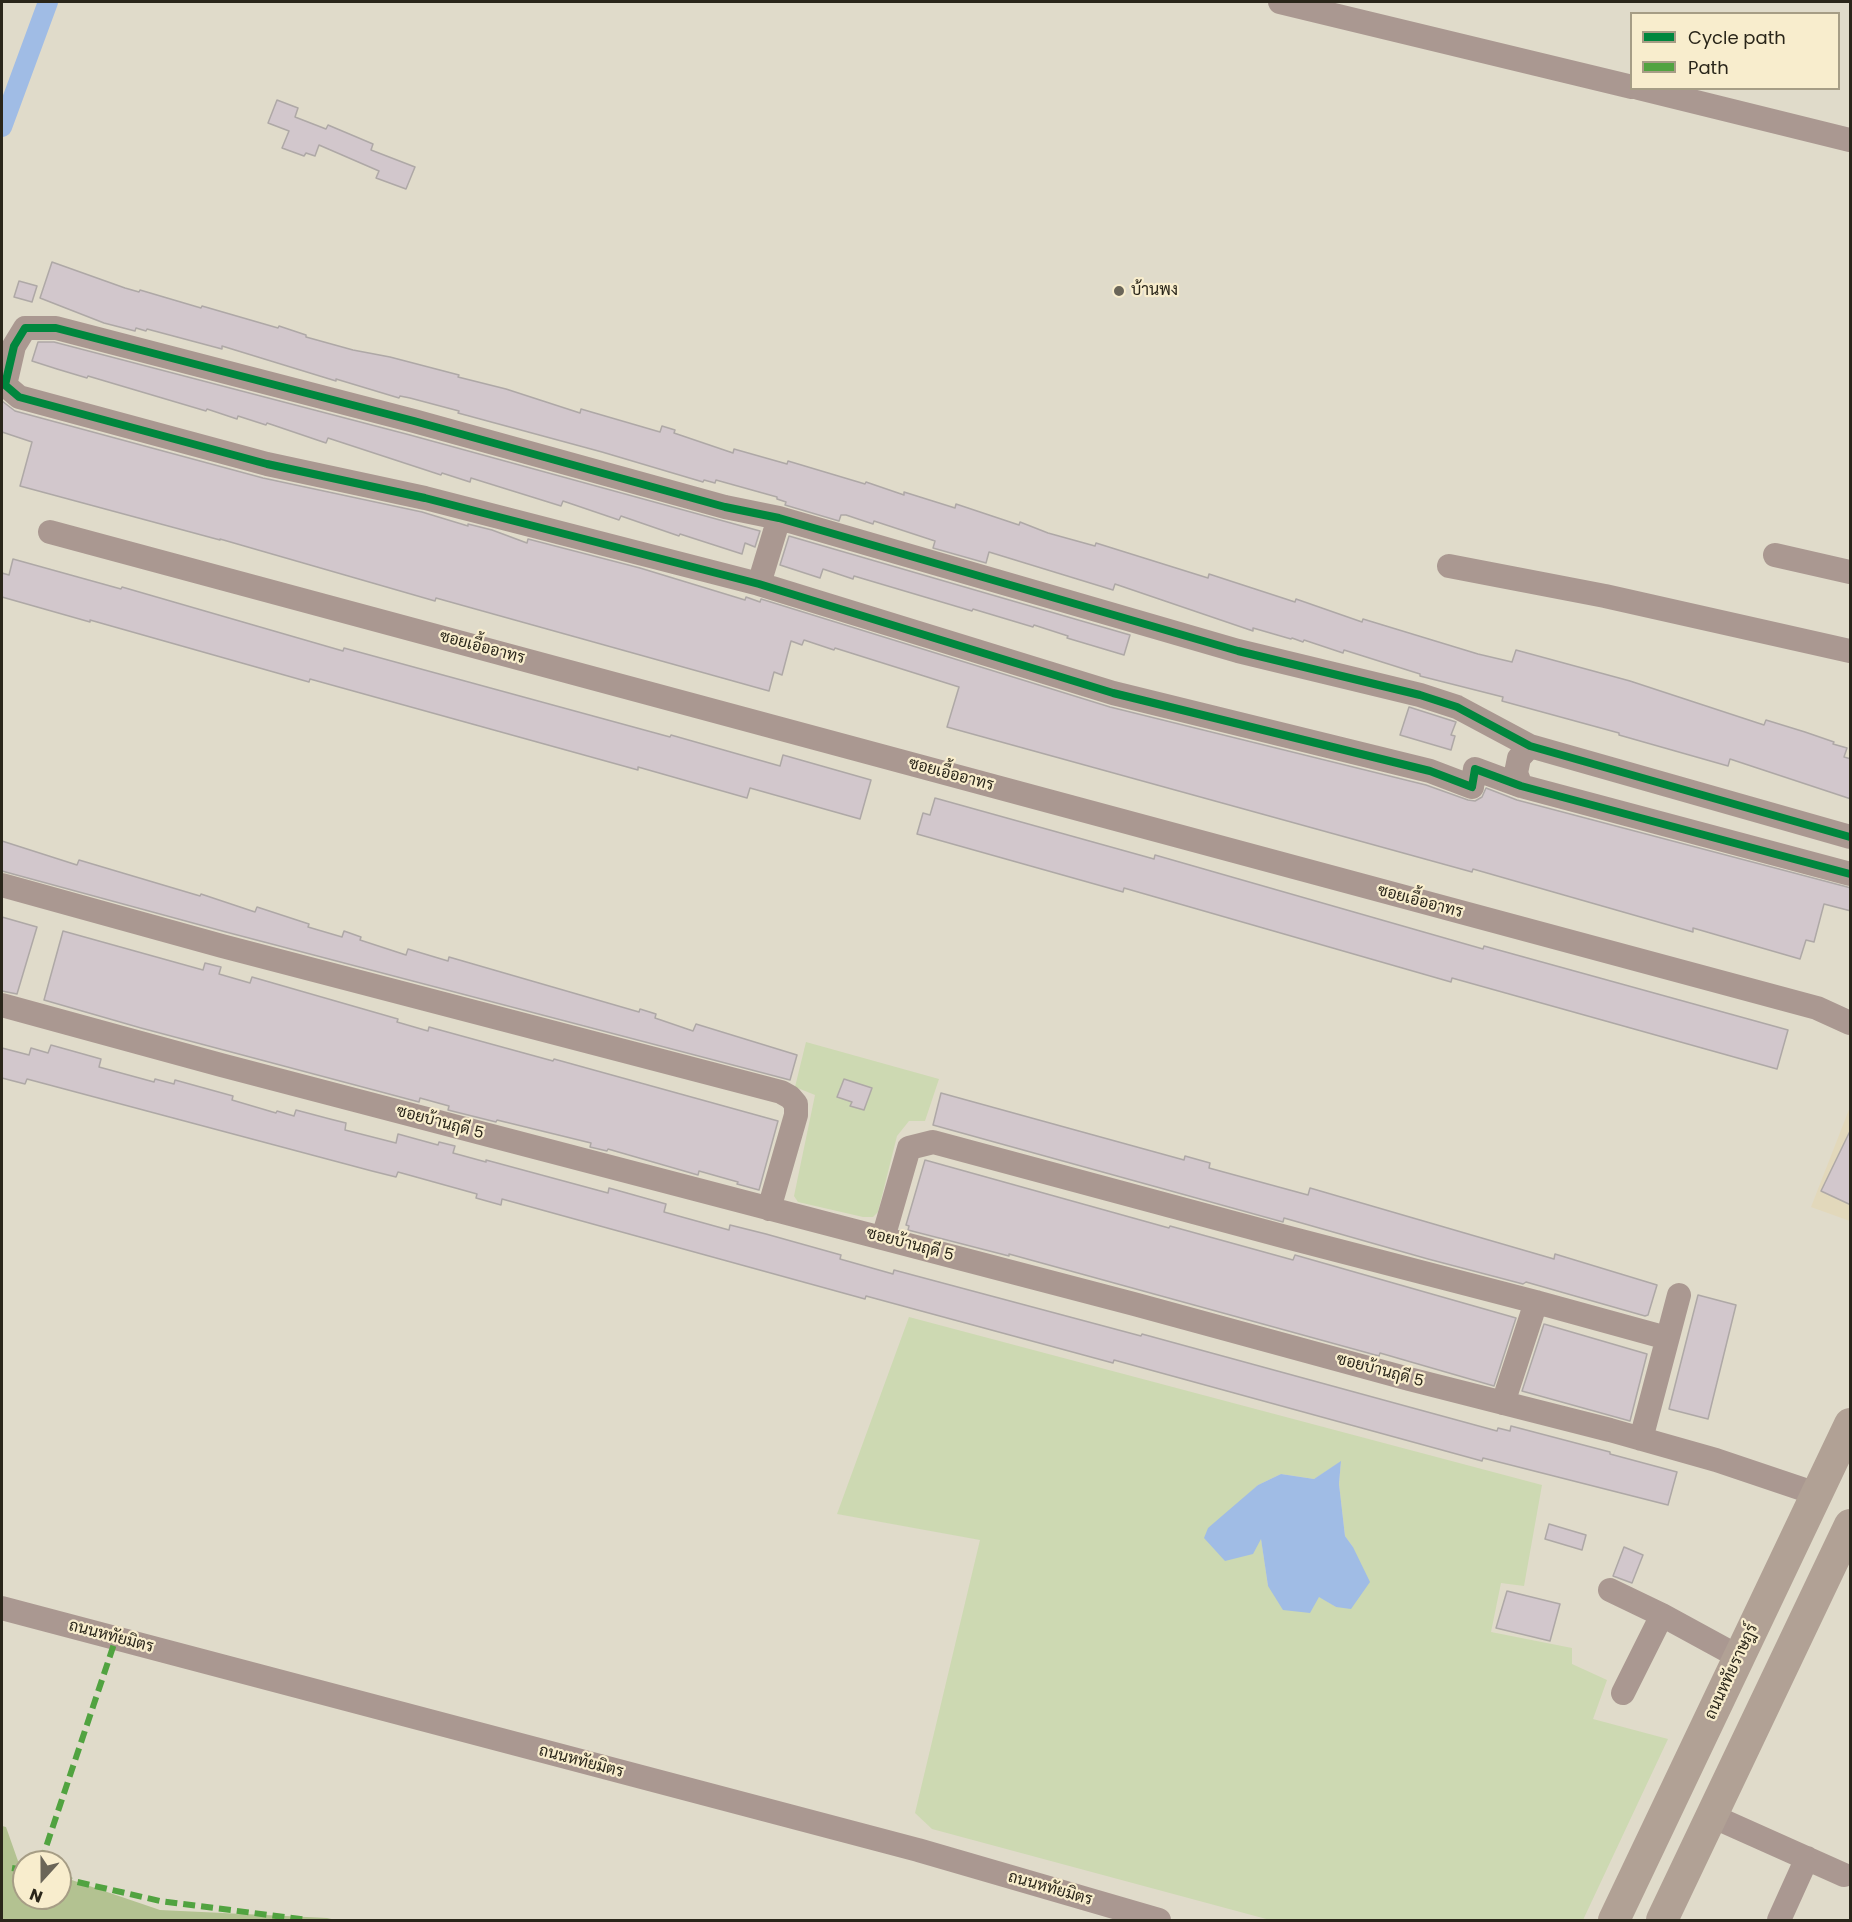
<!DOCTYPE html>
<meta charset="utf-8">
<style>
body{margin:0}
#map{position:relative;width:1852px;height:1922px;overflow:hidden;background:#e0dbca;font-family:Poppins,sans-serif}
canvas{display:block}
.frame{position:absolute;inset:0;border:3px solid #2a261a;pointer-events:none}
.legend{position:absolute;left:1630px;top:12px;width:210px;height:78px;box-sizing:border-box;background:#f8edcd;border:2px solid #a69d85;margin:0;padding:8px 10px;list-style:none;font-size:18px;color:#2a261a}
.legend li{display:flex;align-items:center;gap:12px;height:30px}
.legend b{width:30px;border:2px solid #a69d85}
.north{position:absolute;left:12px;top:1850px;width:60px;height:60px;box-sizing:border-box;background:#f8edcd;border:2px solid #a69d85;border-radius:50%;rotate:201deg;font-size:16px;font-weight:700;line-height:24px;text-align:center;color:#2a261a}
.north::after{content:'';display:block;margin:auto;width:21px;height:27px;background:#6a6558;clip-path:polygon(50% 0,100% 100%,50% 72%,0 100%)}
</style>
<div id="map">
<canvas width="1852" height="1922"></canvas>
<div class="frame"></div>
<ul class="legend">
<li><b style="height:8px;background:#00873e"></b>Cycle path</li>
<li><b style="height:8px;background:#51a340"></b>Path</li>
</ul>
<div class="north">N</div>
</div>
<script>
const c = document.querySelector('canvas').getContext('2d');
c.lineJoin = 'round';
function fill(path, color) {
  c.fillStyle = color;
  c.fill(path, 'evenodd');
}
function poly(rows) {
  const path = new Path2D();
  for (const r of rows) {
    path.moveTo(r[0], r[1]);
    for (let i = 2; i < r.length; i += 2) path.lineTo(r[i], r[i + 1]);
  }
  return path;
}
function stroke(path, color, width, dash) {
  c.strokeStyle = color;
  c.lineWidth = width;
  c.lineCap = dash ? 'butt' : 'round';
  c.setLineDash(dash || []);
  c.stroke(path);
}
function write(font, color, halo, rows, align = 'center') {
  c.font = font + ' Poppins,Sarabun,sans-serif';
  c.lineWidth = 4.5;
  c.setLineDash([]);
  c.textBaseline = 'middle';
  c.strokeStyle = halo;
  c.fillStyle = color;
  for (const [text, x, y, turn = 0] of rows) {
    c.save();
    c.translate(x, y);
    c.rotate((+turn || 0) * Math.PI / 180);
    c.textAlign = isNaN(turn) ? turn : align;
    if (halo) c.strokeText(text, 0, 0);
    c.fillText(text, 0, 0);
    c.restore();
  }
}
fill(poly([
 [1850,1107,1850,1221,1811,1207]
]), '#e2d8bb');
fill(poly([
 [806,1042,939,1079,925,1121,909,1121,897,1136,878,1212,873,1217,863,1217,798,1202,794,1196,815,1095,795,1087],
 [909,1317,1542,1485,1524,1586,1501,1583,1491,1632,1572,1648,1572,1664,1607,1680,1593,1719,1668,1739,1583,1920,1270,1920,932,1829,915,1813,980,1540,837,1514],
 [1341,1462,1339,1484,1345,1536,1353,1547,1336,1607,1319,1596,1268,1586,1261,1538,1236,1506,1258,1485,1281,1474,1314,1479]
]), '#cdd9b2');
fill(poly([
 [2,1826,6,1827,18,1861,24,1863,24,1898,60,1898,60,1876,160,1910,327,1918,336,1920,2,1920]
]), '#b3c291');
fill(poly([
 [1341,1461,1339,1484,1345,1536,1353,1547,1370,1582,1351,1609,1336,1607,1319,1597,1310,1613,1283,1610,1268,1586,1261,1539,1253,1554,1225,1561,1204,1538,1208,1528,1258,1485,1281,1474,1314,1479]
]), '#a0bce5');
stroke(poly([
 [2,127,48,2]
]), '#a0bce5', 20);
const building = poly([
 [277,100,298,108,295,117,326,129,328,125,373,144,371,150,415,167,406,189,376,178,379,171,319,145,315,156,306,153,304,156,282,148,289,131,268,123,277,100],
 [52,262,125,288,139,292,140,290,201,308,202,306,278,328,279,326,306,335,306,337,353,350,390,357,459,375,458,377,506,389,580,413,581,409,660,432,662,426,675,430,674,433,733,453,734,449,787,464,788,461,865,484,866,482,904,495,904,492,955,508,956,504,1019,525,1020,522,1048,533,1095,546,1096,543,1208,578,1209,574,1295,602,1296,599,1362,622,1363,619,1478,654,1512,662,1516,650,1630,681,1764,725,1766,720,1805,732,1834,742,1833,744,1847,748,1844,757,1851,759,1851,799,1730,759,1728,766,1619,735,1619,733,1502,701,1503,697,1420,676,1420,674,1344,650,1343,653,1304,640,1303,642,1292,638,1291,639,1253,628,1253,631,1115,584,1113,590,989,552,986,563,933,548,935,541,874,521,873,524,846,515,841,515,839,521,785,505,786,502,777,499,777,497,716,480,715,483,704,480,703,482,602,452,458,413,459,411,410,398,400,396,399,398,336,379,336,381,222,346,222,349,147,329,146,331,136,328,135,331,104,323,40,298,52,262],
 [19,281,37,286,32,302,14,297,19,281],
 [38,342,54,342,410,435,760,531,755,547,745,543,742,554,680,534,679,536,621,516,619,520,563,501,561,506,471,478,470,482,442,473,441,475,328,438,326,443,267,423,266,425,238,416,237,419,207,409,206,411,88,376,87,378,57,369,32,361,38,342],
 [2,401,15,411,263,478,422,512,468,526,468,524,492,530,527,543,528,539,640,568,745,600,746,597,760,602,761,599,1110,707,1426,785,1468,800,1475,801,1482,797,1486,788,1517,800,1851,888,1851,911,1824,904,1814,942,1806,940,1800,959,1693,928,1693,932,1473,869,1472,872,947,727,959,687,835,648,834,650,804,640,802,645,791,641,782,675,774,672,769,691,436,598,435,601,220,539,220,540,20,486,32,442,2,432,2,401],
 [789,536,1130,635,1124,655,1067,638,1068,636,1034,625,1033,627,973,609,972,611,854,576,853,579,823,569,820,578,780,565,789,536],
 [13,559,121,589,122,587,343,651,344,648,670,737,671,735,780,766,783,755,871,780,860,819,750,788,747,798,638,767,638,770,310,679,309,682,90,620,90,622,2,597,2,573,9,575,13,559],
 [1409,707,1456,722,1451,735,1455,736,1451,750,1400,735,1409,707],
 [935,798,1154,859,1155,855,1483,949,1484,946,1788,1030,1777,1069,1452,978,1451,982,1124,888,1123,892,917,834,923,813,930,815,935,798],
 [2,841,77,865,79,860,200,896,201,894,255,912,257,907,309,924,308,927,342,937,344,931,361,937,360,940,406,955,408,949,448,961,449,957,639,1012,640,1009,656,1014,655,1018,693,1031,696,1024,797,1055,790,1080,226,932,2,871,2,841],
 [2,917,37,927,17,994,2,991,2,917],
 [63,931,203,970,205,963,221,967,219,974,250,983,252,977,398,1019,397,1022,428,1031,429,1027,553,1061,554,1059,778,1121,759,1190,737,1184,738,1182,699,1171,698,1175,608,1149,607,1151,590,1147,591,1143,497,1120,496,1122,448,1110,449,1106,420,1098,419,1102,141,1028,44,1000,63,931],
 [51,1045,101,1059,99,1067,154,1082,155,1079,174,1084,175,1080,233,1096,232,1100,276,1113,277,1111,294,1116,296,1110,330,1119,346,1123,345,1130,396,1143,398,1134,438,1145,439,1142,455,1146,453,1153,486,1162,486,1160,608,1193,609,1188,666,1204,664,1212,729,1230,730,1225,766,1234,841,1255,840,1259,893,1274,894,1270,1141,1336,1142,1334,1497,1431,1498,1428,1510,1431,1511,1426,1610,1452,1610,1454,1677,1472,1668,1505,1483,1458,1482,1461,1114,1360,1113,1363,866,1296,865,1299,502,1199,501,1205,476,1198,477,1194,398,1172,396,1177,372,1171,27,1079,25,1084,2,1078,2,1048,29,1055,31,1048,48,1053,51,1045],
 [844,1079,872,1088,864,1110,850,1106,852,1102,837,1097,844,1079],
 [941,1093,1184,1160,1185,1156,1210,1163,1209,1168,1308,1195,1310,1188,1554,1259,1555,1254,1657,1285,1648,1315,1645,1316,1526,1282,1523,1284,1428,1259,1284,1218,1283,1222,933,1125,941,1093],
 [1851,1129,1851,1205,1821,1191,1851,1129],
 [925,1160,1169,1228,1170,1226,1293,1260,1295,1255,1516,1318,1494,1386,1380,1353,1379,1356,1009,1254,1009,1256,908,1230,909,1226,906,1225,925,1160],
 [1698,1295,1736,1305,1708,1419,1669,1409,1698,1295],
 [1544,1324,1647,1354,1630,1421,1522,1391,1544,1324],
 [1549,1524,1586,1535,1582,1550,1545,1539,1549,1524],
 [1624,1547,1643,1555,1632,1583,1613,1576,1624,1547],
 [1507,1591,1560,1604,1550,1641,1496,1628,1507,1591]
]);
fill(building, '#d2c7cc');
stroke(building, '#aea8a6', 1.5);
stroke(poly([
 [1280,2,1632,87],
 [1639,88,1850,140],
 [50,532,1817,1008,1850,1023],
 [1775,555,1850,572],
 [1449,566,1605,596,1850,651],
 [759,584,779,518],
 [1521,786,1516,773,1519,758,1530,746],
 [1850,837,1530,746,1457,707,1420,695,1238,651,779,518,725,507,414,421,56,328,25,328,14,346,5,385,19,397,267,464,425,498,759,584,1113,693,1430,771,1472,787,1475,769,1521,786,1850,874],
 [2,885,222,946,781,1092,790,1097,796,1104,796,1115,769,1209],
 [2,1005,221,1065,1134,1304,1409,1379,1610,1430,1716,1460,1817,1494],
 [883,1238,909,1148,933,1142,1286,1237,1536,1302,1667,1338],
 [1503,1403,1536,1302],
 [1641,1439,1679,1295],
 [1610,1590,1662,1615,1739,1657],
 [2,1608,918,1850,1159,1920],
 [1623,1693,1662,1615],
 [1712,1816,1844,1875],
 [1779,1920,1807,1858]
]), '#aa9891', 24);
stroke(poly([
 [1614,1920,1850,1424],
 [1662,1920,1850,1525]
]), '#b1a195', 32);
stroke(poly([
 [41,1862,116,1638],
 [12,1868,24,1870],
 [60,1878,160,1901,308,1920]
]), '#51a340', 6, [12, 6]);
stroke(poly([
 [1850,837,1530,746,1457,707,1420,695,1238,651,779,518,725,507,414,421,56,328,25,328,14,346,5,385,19,397,267,464,425,498,759,584,1113,693,1430,771,1472,787,1475,769,1521,786,1850,874]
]), '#00873e', 8);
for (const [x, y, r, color] of [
 [1119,291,6,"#6a6558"]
]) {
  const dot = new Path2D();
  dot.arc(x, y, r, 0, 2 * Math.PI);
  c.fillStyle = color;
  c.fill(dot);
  stroke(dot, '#f8edcd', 2);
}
write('16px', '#2a261a', '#f8edcd', [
 ["บ้านพง",1131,291]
], 'left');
write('16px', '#2a261a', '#f8edcd', [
 ["ซอยเอื้ออาทร",482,648,15],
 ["ซอยเอื้ออาทร",951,775,15],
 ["ซอยเอื้ออาทร",1420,902,15],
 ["ซอยบ้านฤดี 5",440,1123,15],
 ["ซอยบ้านฤดี 5",910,1245,15],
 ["ซอยบ้านฤดี 5",1380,1371,15],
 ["ถนนหทัยมิตร",111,1637,15],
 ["ถนนหทัยราษฎร์",1732,1672,-65],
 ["ถนนหทัยมิตร",581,1762,15],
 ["ถนนหทัยมิตร",1050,1889,16]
]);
</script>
